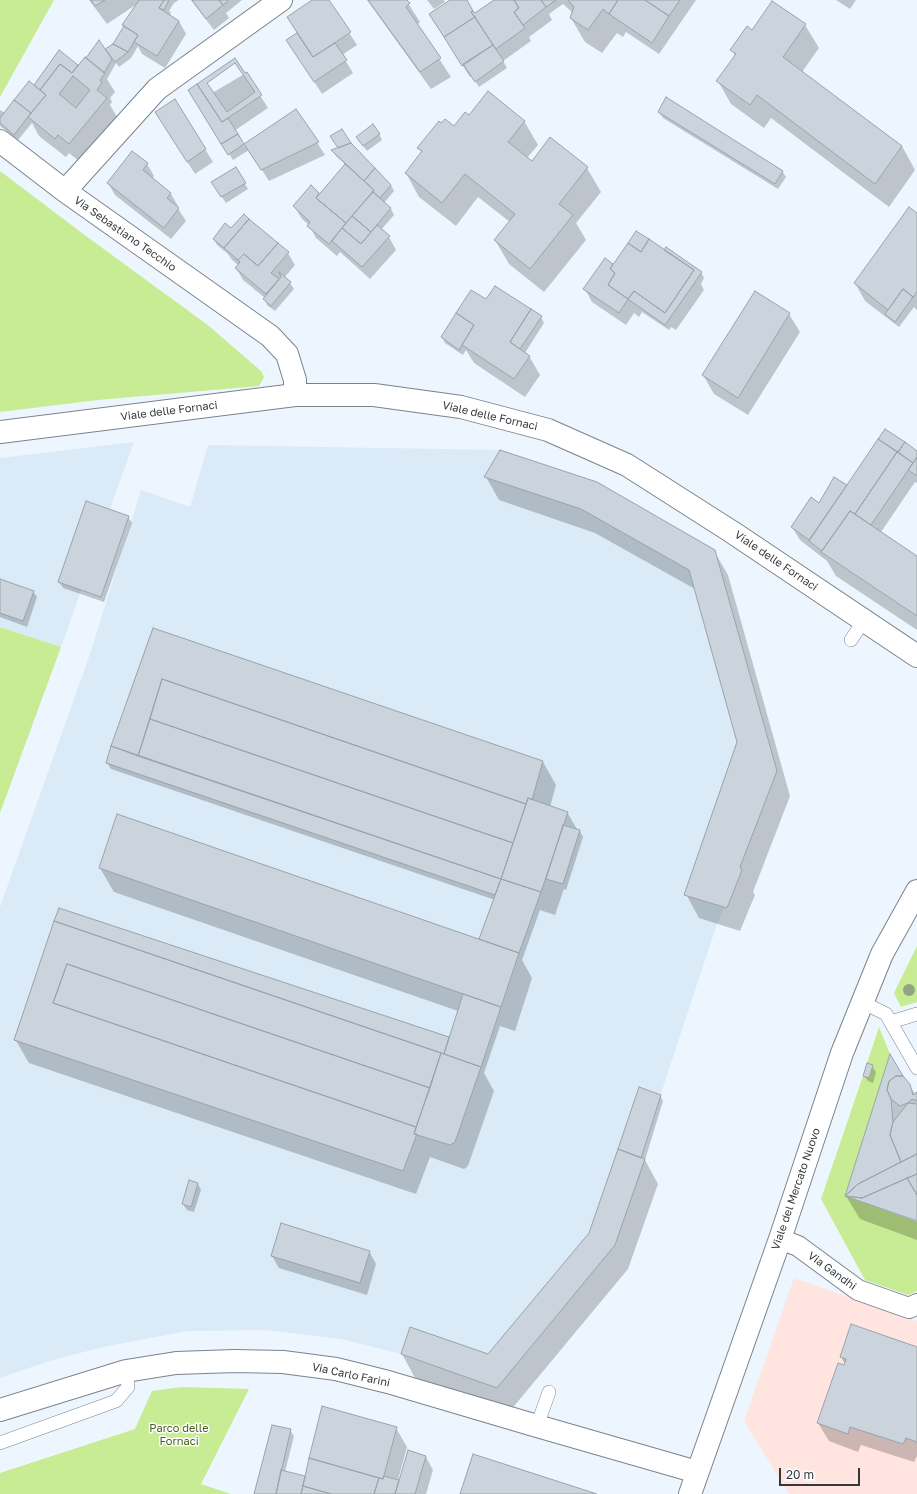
<!DOCTYPE html>
<style>
body{margin:0}
#map{position:relative;width:917px;height:1494px;overflow:hidden;background:#edf6fe;font-family:"Golos Text",sans-serif}
canvas{display:block}
.scale{position:absolute;left:779px;top:1468px;width:81px;height:18px;box-sizing:border-box;border:2px solid #35383b;border-top:0;padding-left:5px;font-size:12px;line-height:14px;white-space:nowrap;color:#35383b;-webkit-text-stroke:3px #fff;paint-order:stroke}
</style>
<div id="map">
<canvas width="917" height="1494"></canvas>
<div class="scale">20 m</div>
</div>
<script>
const c = document.querySelector('canvas').getContext('2d');
c.lineJoin = 'round';
function fill(path, color) {
  c.fillStyle = color;
  c.fill(path, 'evenodd');
}
function poly(rows) {
  const path = new Path2D();
  for (const r of rows) {
    path.moveTo(r[0], r[1]);
    for (let i = 2; i < r.length; i += 2) path.lineTo(r[i], r[i + 1]);
  }
  return path;
}
function stroke(path, color, width, dash) {
  c.strokeStyle = color;
  c.lineWidth = width;
  c.lineCap = dash ? 'butt' : 'round';
  c.setLineDash(dash || []);
  c.stroke(path);
}
function write(font, color, halo, rows, align = 'center') {
  c.font = font + ' "Golos Text",sans-serif';
  c.lineWidth = 3;
  c.setLineDash([]);
  c.textBaseline = 'middle';
  c.strokeStyle = halo;
  c.fillStyle = color;
  for (const [text, x, y, turn = 0] of rows) {
    c.save();
    c.translate(x, y);
    c.rotate((+turn || 0) * Math.PI / 180);
    c.textAlign = isNaN(turn) ? turn : align;
    if (halo) c.strokeText(text, 0, 0);
    c.fillText(text, 0, 0);
    c.restore();
  }
}
fill(poly([
 [134,442,61,647,0,627,0,458],
 [208,445,500,450,597,482,715,550,777,771,740,867,742,870,727,908,725,907,717,924,666,1078,641,1158,645,1159,640,1178,638,1179,615,1245,497,1388,401,1354,341,1339,265,1330,187,1331,103,1347,49,1361,0,1378,0,907,91,651,141,490,190,507]
]), '#dbeaf7');
fill(poly([
 [794,1278,917,1321,917,1494,789,1494,744,1421]
]), '#ffe4e0');
fill(poly([
 [0,0,54,0,0,97],
 [0,171,86,236,209,326,261,371,264,377,259,386,98,400,0,412],
 [0,627,61,647,0,813],
 [917,946,917,1002,901,1007,894,993],
 [879,1027,890,1054,845,1196,917,1222,917,1291,908,1295,865,1280,821,1199,863,1076,870,1078,873,1065,867,1063],
 [182,1387,249,1389,201,1484,231,1494,0,1494,0,1473,135,1429,152,1391]
]), '#c7ec93');
fill(poly([
 [89,0,179,0,174,3,169,11,171,13,169,16,179,21,186,34,165,68,142,54,138,46,131,58,119,67,116,63,107,79,115,92,110,98,112,102,110,105,117,117,80,162,69,153,66,157,39,136,32,123,18,140,0,126,0,110,5,113,34,86,59,52,78,67,86,59,105,50,114,44,124,27,123,25,137,4,107,24],
 [191,0,242,0,226,13,229,18,214,30],
 [314,0,328,0,357,45,342,55,353,73,322,94,288,40,298,34,288,17],
 [367,0,406,0,420,22,417,25,451,77,431,89],
 [427,0,444,0,445,2,434,9],
 [452,0,465,0,475,15,496,0,696,0,659,54,626,32,623,37,617,33,602,53,585,42,571,18,573,13,563,4,549,14,552,20,529,37,531,41,503,61,507,68,479,87,472,76,470,77,430,15],
 [836,0,856,0,850,9],
 [805,25,819,48,802,72,902,146,915,170,889,207,771,118,764,128,731,104,718,81,735,56,732,50,753,31],
 [246,73,268,108,234,131,244,146,296,110,325,155,269,181,249,150,233,160,197,102],
 [175,101,213,162,195,174,164,125],
 [659,112,782,171,786,177,778,189,663,118],
 [469,117,524,121,538,145,527,158,532,162,551,139,587,168,601,192,576,223,586,240,544,292,509,264,495,240,510,222,478,197,456,226,419,197,406,173,422,153,419,148,454,128],
 [379,134,382,140,367,151,361,143],
 [333,151,391,185,394,191,384,203,391,209,394,215,381,230,389,237,396,250,370,279,340,252,337,256,316,238,309,225,302,219,294,206,311,187,320,194,346,165,336,156],
 [352,235,365,246,364,248],
 [147,164,154,176,152,179,171,194,178,206,177,207,186,221,171,239,115,195,108,183],
 [236,168,248,189,226,203,216,188],
 [917,214,917,310,914,307,899,327,865,301,855,283],
 [231,230,288,253,295,265,284,278,290,283,294,289,275,311,267,305,265,298,243,280,236,268,238,265,232,260,228,254,217,245,214,239],
 [649,240,701,272,704,278,701,284,704,290,676,330,671,327,669,330,642,312,639,317,634,313,626,325,592,302,585,289,613,264,613,266],
 [486,301,541,317,544,323,525,353,529,356,540,375,525,397,474,363,466,350,463,355,445,343,442,337],
 [789,314,800,332,748,415,714,394,703,375],
 [880,439,917,452,917,483,915,482,881,532,917,557,917,630,836,576,827,561,800,540,792,527,819,504,847,487,882,442],
 [486,477,714,551,728,575,790,796,753,892,755,895,740,931,699,918,686,894,738,742,695,589,595,533,499,500],
 [128,517,132,523,104,602,63,588,59,582],
 [0,581,33,591,37,597,27,627,0,617],
 [154,630,543,762,556,785,550,807,567,812,578,831,580,831,583,837,566,890,564,889,555,915,540,910,522,960,532,978,515,1031,500,1026,484,1073,494,1091,468,1166,464,1169,430,1157,416,1194,29,1063,15,1039,59,909,450,1039,458,1011,114,892,100,868,482,941,480,939,495,900,111,769,107,763],
 [891,1056,903,1077,909,1085,916,1095,917,1094,917,1240,860,1219,846,1196],
 [872,1066,876,1072,873,1083,868,1081,864,1076],
 [660,1095,663,1101,645,1160,658,1184,628,1269,510,1411,415,1378,402,1354,488,1355,590,1233],
 [198,1184,201,1190,194,1212,187,1210,183,1204],
 [369,1251,376,1264,367,1295,279,1268,272,1256],
 [917,1348,917,1456,914,1462,861,1445,858,1452,829,1441,818,1423,844,1366,845,1364,841,1357],
 [322,1407,396,1428,407,1447,398,1480,400,1481,408,1452,426,1457,433,1470,426,1494,255,1494,290,1430,294,1436,285,1472,304,1477,306,1479]
]), '#0003');
const building = poly([
 [91,0,105,0,95,6,91,0],
 [139,0,164,0,159,8,179,21,157,56,134,42,138,35,122,25,139,0],
 [164,0,169,0,164,10,159,8,164,0],
 [192,0,219,0,223,5,206,19,192,0],
 [219,0,227,0,228,1,223,5,219,0],
 [312,0,329,0,351,32,313,57,287,17,312,0],
 [368,0,407,0,410,3,406,7,441,58,420,72,368,0],
 [450,0,467,0,473,11,471,12,475,17,444,37,429,14,450,0],
 [494,0,514,0,519,8,514,12,525,28,496,49,471,12,473,11,475,13,494,0],
 [514,0,541,0,546,7,523,25,514,12,519,8,514,0],
 [541,0,556,0,546,7,541,0],
 [568,0,618,0,609,14,603,9,588,30,570,18,574,7,568,0],
 [618,0,645,0,669,16,652,43,609,14,618,0],
 [645,0,680,0,669,16,645,0],
 [772,1,806,24,783,57,902,146,875,184,757,95,750,105,716,81,736,54,730,50,747,26,752,30,772,1],
 [475,17,493,45,462,66,444,37,475,17],
 [124,26,138,35,128,52,113,44,124,26],
 [297,33,313,57,335,43,347,60,314,82,286,40,297,33],
 [99,40,112,59,104,73,86,58,99,40],
 [113,44,128,52,115,62,105,49,113,44],
 [493,45,504,61,475,82,463,64,493,45],
 [59,50,78,65,72,73,60,64,40,90,34,85,59,50],
 [85,57,105,73,100,80,102,83,97,90,107,98,69,144,58,135,55,139,28,117,46,95,40,90,60,64,72,73,85,57],
 [235,58,245,73,247,72,262,95,222,122,197,84,235,58],
 [235,63,255,92,227,112,207,83,235,63],
 [73,76,90,90,76,108,59,94,73,76],
 [29,81,46,95,31,113,14,100,29,81],
 [197,84,222,122,228,118,238,134,221,144,188,90,197,84],
 [488,91,525,121,508,142,532,161,550,137,588,167,559,204,573,215,530,269,494,240,515,214,465,174,442,203,405,173,422,151,417,148,439,121,441,123,445,119,454,126,465,112,469,115,488,91],
 [666,97,783,171,775,184,658,112,666,97],
 [175,99,206,149,187,162,155,112,175,99],
 [14,100,31,113,14,135,0,123,0,118,14,100],
 [296,109,319,142,261,170,244,144,296,109],
 [373,124,380,134,363,146,356,137,373,124],
 [342,129,351,143,338,148,330,136,342,129],
 [238,134,244,144,228,155,221,144,238,134],
 [351,143,375,168,364,181,331,150,351,143],
 [132,151,148,163,143,170,171,193,167,198,179,208,164,228,107,183,132,151],
 [345,164,374,190,346,223,316,198,345,164],
 [236,167,246,183,221,197,211,182,236,167],
 [375,168,391,185,380,198,373,192,374,190,364,181,375,168],
 [311,185,319,193,316,198,346,223,329,244,307,226,310,222,293,206,311,185],
 [373,192,391,208,371,232,352,216,373,192],
 [909,207,917,213,917,292,913,297,903,289,888,310,854,283,909,207],
 [244,214,249,219,224,248,213,239,225,223,231,228,244,214],
 [352,216,371,232,361,244,342,228,352,216],
 [249,219,278,243,258,266,244,254,238,260,224,248,249,219],
 [377,225,390,236,362,267,332,241,342,228,361,244,377,225],
 [636,231,649,239,641,252,628,243,636,231],
 [649,239,694,270,665,313,634,291,628,299,608,285,615,273,610,269,628,243,641,252,649,239],
 [278,243,289,252,271,273,279,279,266,294,235,268,240,262,238,260,244,254,258,266,278,243],
 [666,247,702,272,665,325,628,299,634,291,665,313,694,270,664,250,666,247],
 [605,258,613,264,610,269,615,273,608,285,628,299,619,313,583,289,605,258],
 [279,272,291,282,271,306,263,299,281,277,279,272],
 [495,286,531,309,510,342,530,356,514,379,462,345,474,325,456,313,471,290,486,299,495,286],
 [903,289,913,297,895,322,885,314,903,289],
 [755,291,790,313,738,398,702,375,755,291],
 [531,309,542,316,520,349,510,342,531,309],
 [456,313,474,325,459,350,441,337,456,313],
 [885,429,905,442,898,452,878,439,885,429],
 [878,439,897,452,855,514,850,511,822,551,809,541,878,439],
 [905,442,917,451,917,457,913,463,898,452,905,442],
 [500,450,597,482,715,550,777,771,740,867,742,870,727,908,684,895,737,742,689,570,581,509,484,477,500,450],
 [897,452,913,463,871,525,855,514,897,452],
 [917,457,917,476,908,470,917,457],
 [834,477,847,485,809,540,791,527,811,497,819,503,834,477],
 [86,501,129,516,101,597,58,582,86,501],
 [850,511,917,556,917,616,821,552,850,511],
 [0,579,34,591,23,621,0,613,0,579],
 [153,628,543,761,532,800,528,798,526,804,162,679,138,756,111,746,153,628],
 [162,679,526,804,513,843,150,719,162,679],
 [150,719,513,843,501,879,138,756,150,719],
 [111,746,501,879,495,895,106,763,111,746],
 [528,798,568,812,541,892,501,879,528,798],
 [117,814,519,953,501,1007,99,868,117,814],
 [563,825,580,830,563,884,546,879,563,825],
 [501,879,541,892,519,953,479,939,501,879],
 [59,908,449,1037,444,1054,54,921,59,908],
 [54,921,441,1053,430,1088,67,964,53,1003,416,1127,414,1134,417,1134,403,1171,14,1040,54,921],
 [67,964,430,1088,416,1127,53,1003,67,964],
 [463,994,501,1007,481,1067,444,1054,463,994],
 [441,1053,481,1067,455,1142,450,1145,414,1134,441,1053],
 [890,1054,903,1076,896,1076,889,1081,887,1090,891,1099,893,1122,890,1135,901,1162,858,1184,845,1196,890,1054],
 [867,1063,873,1065,869,1078,863,1076,867,1063],
 [896,1076,903,1076,910,1084,913,1095,917,1092,917,1101,912,1099,908,1103,900,1106,891,1099,887,1090,889,1081,896,1076],
 [639,1087,661,1095,641,1158,618,1149,639,1087],
 [908,1103,917,1104,917,1154,901,1162,890,1135,893,1122,908,1103],
 [618,1149,645,1159,615,1245,497,1388,401,1354,410,1327,488,1354,589,1233,618,1149],
 [917,1154,917,1174,862,1198,845,1196,858,1184,917,1154],
 [917,1174,917,1195,907,1178,917,1174],
 [907,1178,917,1195,917,1221,845,1196,862,1198,907,1178],
 [189,1180,198,1183,191,1207,182,1204,189,1180],
 [281,1223,370,1251,360,1283,271,1256,281,1223],
 [851,1324,917,1347,917,1442,906,1438,903,1444,850,1427,848,1434,817,1423,838,1363,844,1365,846,1359,840,1357,851,1324],
 [322,1406,397,1427,383,1479,309,1458,322,1406],
 [272,1425,291,1429,276,1494,254,1494,272,1425],
 [408,1450,426,1456,415,1494,395,1494,408,1450],
 [473,1454,597,1494,460,1494,473,1454],
 [309,1458,379,1478,374,1494,331,1494,303,1486,309,1458],
 [281,1470,305,1476,301,1494,276,1494,281,1470],
 [384,1476,399,1480,395,1494,374,1494,379,1478,383,1479,384,1476],
 [303,1486,331,1494,301,1494,303,1486]
]);
fill(building, '#cbd4dc');
stroke(building, '#9aa3aa', 1);
const service = poly([
 [851,640,864,620],
 [862,1002,886,1014,917,1068],
 [891,1022,917,1014],
 [537,1426,549,1392],
 [0,1443,116,1401,128,1387,126,1371]
]);
const pedestrian = poly([
 [780,1239,798,1246,858,1290,909,1308,917,1304]
]);
const minor = poly([
 [0,141,65,191,270,336,287,354,295,380,295,395],
 [65,191,157,89,281,0]
]);
const tertiary = poly([
 [0,432,295,395,374,395,461,407,548,430,627,465,732,532,917,656],
 [0,1410,126,1371,176,1363,235,1361,283,1362,336,1369,388,1382,537,1426,697,1472],
 [690,1494,780,1239,842,1053,882,954,917,891]
]);
stroke(service, '#7b838b', 14);
stroke(pedestrian, '#7b838b', 22);
stroke(minor, '#7b838b', 24);
stroke(tertiary, '#7b838b', 24);
stroke(service, '#fff', 13);
stroke(pedestrian, '#fff', 20);
stroke(minor, '#fff', 22);
stroke(tertiary, '#fff', 22);
c.fillStyle = '#92a483';
for (const [x, y] of [
 [909,990]
]) {
  c.beginPath();
  c.arc(x, y, 6, 0, 2 * Math.PI);
  c.fill();
}
write('11px', '#35383b', '#fff', [
 ["Via Sebastiano Tecchio",125,234,35],
 ["Viale delle Fornaci",169,411,-7],
 ["Viale delle Fornaci",490,416,13],
 ["Viale delle Fornaci",776,561,34],
 ["Viale del Mercato Nuovo",796,1189,-71],
 ["Via Gandhi",832,1271,36],
 ["Via Carlo Farini",351,1375,12]
]);
write('11px', '#48601e', '#fff', [
 ["Parco delle",179,1429],
 ["Fornaci",179,1442]
]);
</script>
